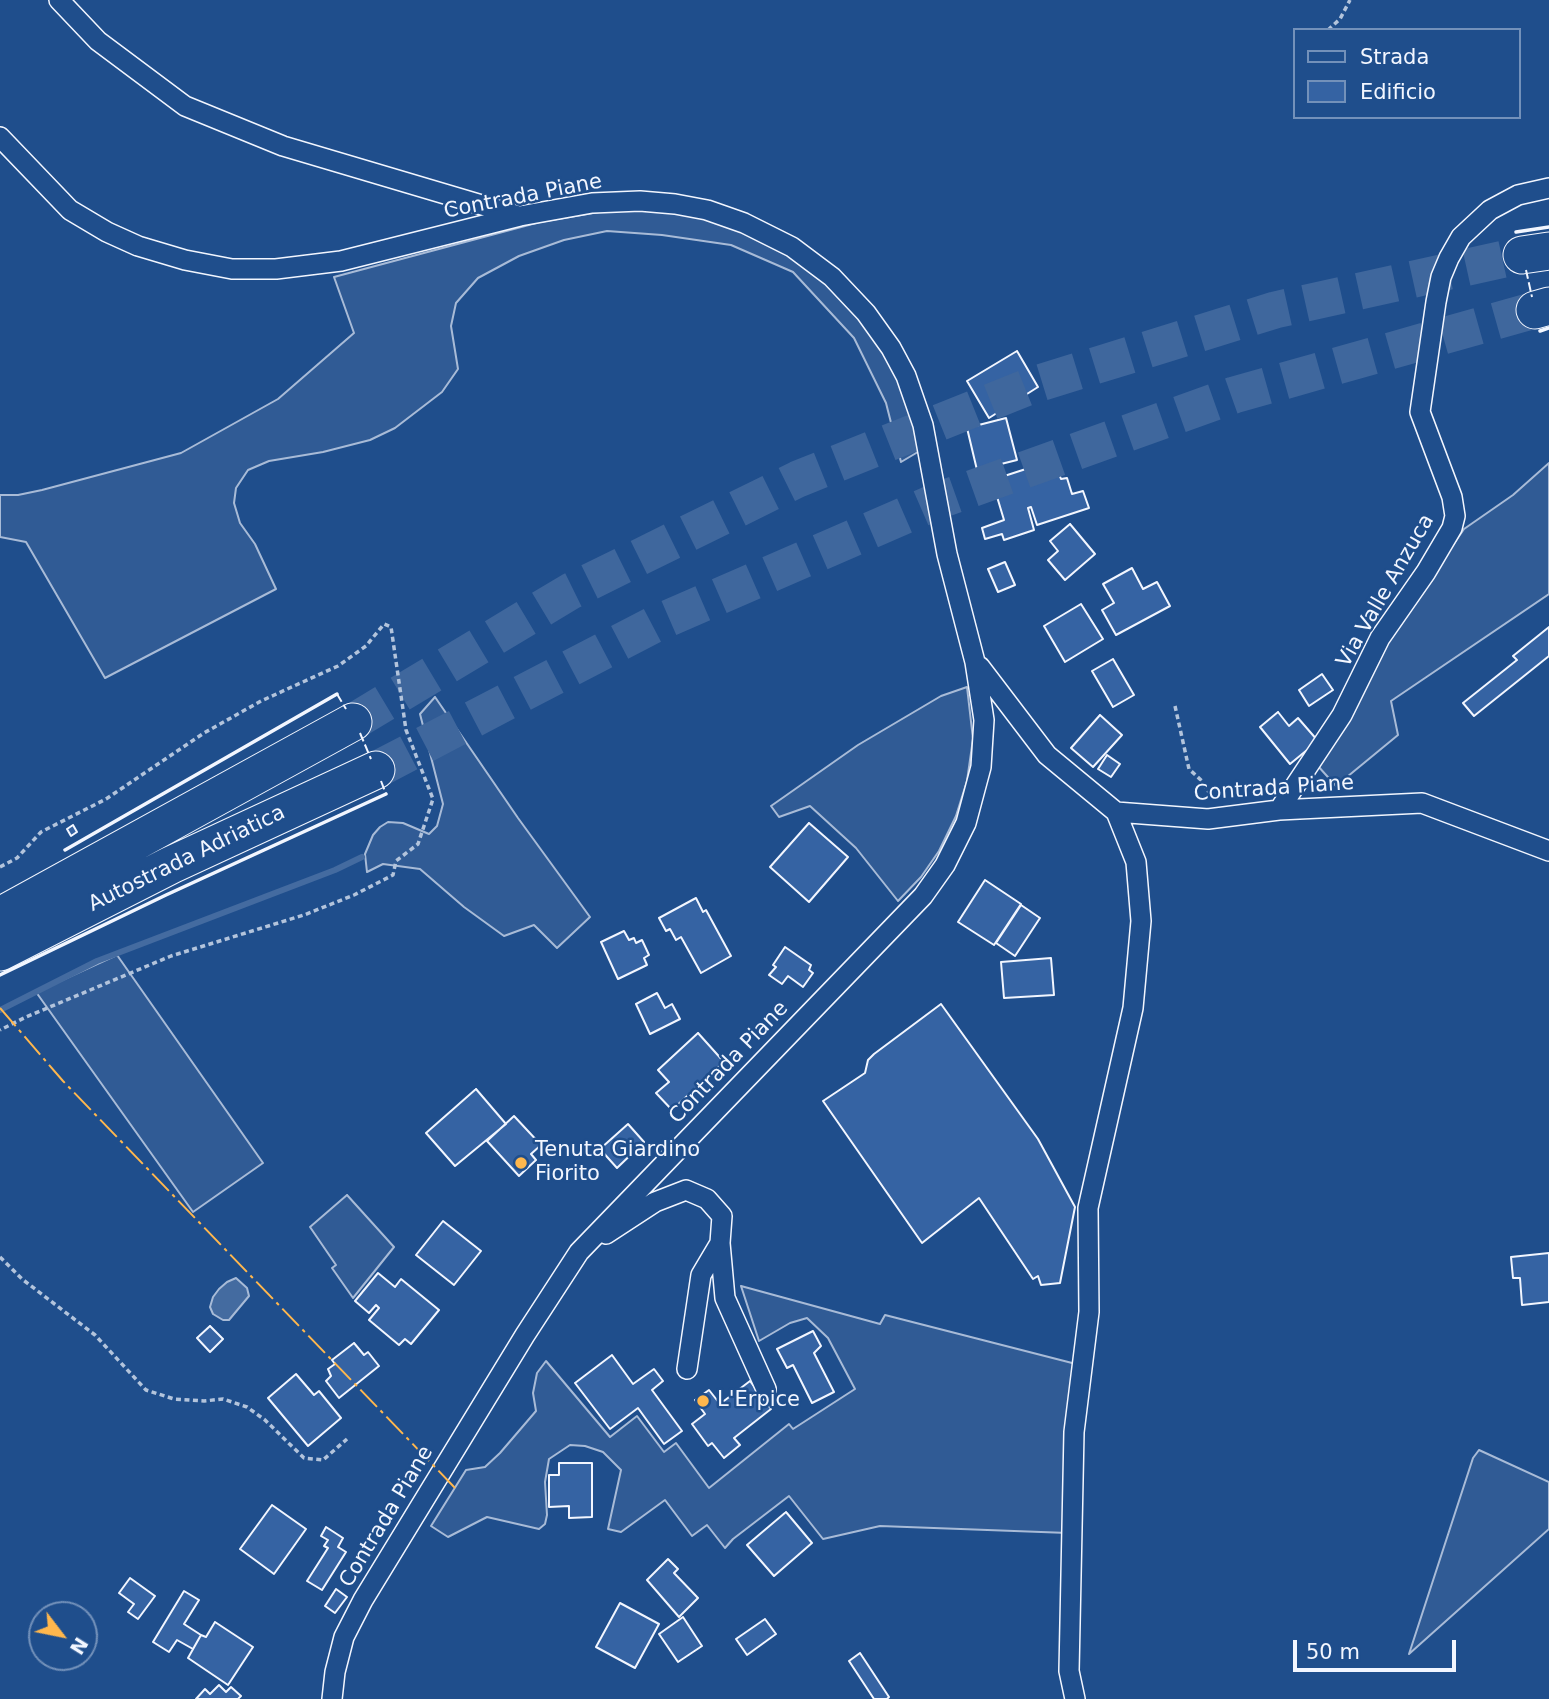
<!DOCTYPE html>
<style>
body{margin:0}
#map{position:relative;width:1549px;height:1699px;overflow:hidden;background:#1f4e8c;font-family:"DejaVu Sans",sans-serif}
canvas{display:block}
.legend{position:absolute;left:1293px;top:28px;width:228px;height:91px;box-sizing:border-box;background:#1f4e8c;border:2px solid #7391ba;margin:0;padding:9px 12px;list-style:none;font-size:21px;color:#f2f6ff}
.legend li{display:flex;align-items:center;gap:14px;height:35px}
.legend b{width:35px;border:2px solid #7391ba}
.north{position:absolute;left:28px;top:1601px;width:70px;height:70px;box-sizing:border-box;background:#1f4e8c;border:2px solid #7391ba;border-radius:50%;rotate:122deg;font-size:19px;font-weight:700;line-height:28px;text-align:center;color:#f2f6ff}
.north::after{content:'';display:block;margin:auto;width:24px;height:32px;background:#ffb74d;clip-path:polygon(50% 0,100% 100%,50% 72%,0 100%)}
.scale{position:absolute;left:1293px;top:1640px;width:163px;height:32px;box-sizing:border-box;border:4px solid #f2f6ff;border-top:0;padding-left:9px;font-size:21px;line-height:24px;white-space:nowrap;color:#f2f6ff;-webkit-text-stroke:5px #1f4e8c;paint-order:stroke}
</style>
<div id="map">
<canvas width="1549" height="1699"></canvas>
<ul class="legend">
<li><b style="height:9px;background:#1f4e8c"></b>Strada</li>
<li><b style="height:19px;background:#3563a3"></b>Edificio</li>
</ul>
<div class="north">N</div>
<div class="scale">50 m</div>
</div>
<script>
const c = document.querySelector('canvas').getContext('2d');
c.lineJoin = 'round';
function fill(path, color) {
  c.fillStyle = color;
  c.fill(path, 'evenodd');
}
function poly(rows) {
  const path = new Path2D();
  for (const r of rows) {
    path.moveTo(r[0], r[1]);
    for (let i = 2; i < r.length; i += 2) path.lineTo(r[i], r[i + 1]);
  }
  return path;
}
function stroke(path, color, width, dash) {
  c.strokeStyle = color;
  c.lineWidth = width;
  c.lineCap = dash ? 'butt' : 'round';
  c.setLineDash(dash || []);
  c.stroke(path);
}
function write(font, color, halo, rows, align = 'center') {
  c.font = font + ' "DejaVu Sans",sans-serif';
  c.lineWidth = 5;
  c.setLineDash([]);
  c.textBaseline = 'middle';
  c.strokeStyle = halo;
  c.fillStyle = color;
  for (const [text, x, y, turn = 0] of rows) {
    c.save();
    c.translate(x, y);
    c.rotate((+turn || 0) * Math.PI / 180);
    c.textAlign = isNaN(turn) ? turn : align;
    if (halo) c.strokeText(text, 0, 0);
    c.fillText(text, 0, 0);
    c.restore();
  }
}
const built = poly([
 [635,206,717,218,771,241,813,269,863,315,898,365,923,449,901,462,886,403,854,338,793,272,731,245,662,235,607,231,564,240,519,256,478,278,456,303,451,326,458,369,442,392,395,428,370,440,323,452,269,461,248,470,236,488,234,503,240,523,255,544,276,589,105,678,26,542,0,537,0,495,18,495,42,490,181,453,278,399,354,333,334,277,540,222,635,206],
 [1549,463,1549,594,1391,701,1398,735,1336,786,1317,765,1373,661,1464,529,1513,495,1549,463],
 [967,687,973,739,967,781,956,816,939,851,921,877,898,901,856,848,810,806,779,817,771,806,858,745,941,696,967,687],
 [435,697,518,818,590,917,557,948,534,925,504,936,464,907,420,869,383,864,367,872,365,854,373,835,380,827,388,822,403,823,429,834,437,826,443,804,420,714,435,697],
 [117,955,263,1163,193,1212,36,992,117,955],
 [347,1195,394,1247,353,1298,332,1268,336,1265,310,1227,347,1195],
 [741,1286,880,1324,885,1315,1076,1364,1068,1533,880,1526,823,1539,789,1496,733,1539,725,1548,707,1525,692,1536,665,1500,621,1532,608,1529,621,1470,603,1452,585,1446,570,1445,549,1459,545,1482,547,1515,545,1524,539,1529,487,1517,448,1537,431,1526,466,1470,485,1467,500,1453,536,1411,533,1393,537,1373,546,1361,610,1437,637,1416,664,1452,676,1443,709,1488,789,1424,793,1429,855,1389,828,1338,807,1318,790,1323,759,1341,741,1286],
 [1479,1450,1549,1482,1549,1529,1409,1654,1473,1458,1479,1450]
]);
fill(built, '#305b95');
stroke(built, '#a8bbd7', 2);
const water = poly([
 [236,1278,247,1288,249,1296,229,1320,223,1320,213,1314,210,1307,213,1297,219,1289,227,1282,236,1278]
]);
fill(water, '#446ba0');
stroke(water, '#a8bbd7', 2);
stroke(poly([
 [0,1010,97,961,335,870,362,857]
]), '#446ba0', 6);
const building = poly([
 [1017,351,1038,387,989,418,967,381,1017,351],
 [1006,418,1017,460,977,470,967,428,1006,418],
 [1032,467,1037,481,1059,474,1061,479,1067,478,1072,494,1083,491,1089,508,1037,525,1031,507,1028,508,1034,530,1004,540,1002,534,985,539,982,528,1004,520,992,480,1032,467],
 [1070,524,1095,554,1065,580,1048,560,1058,551,1050,541,1070,524],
 [1005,562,1015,585,998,592,988,569,1005,562],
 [1132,568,1143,589,1157,582,1170,606,1116,635,1102,610,1114,603,1103,584,1132,568],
 [1081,604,1103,639,1065,662,1044,626,1081,604],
 [1549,627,1549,656,1474,716,1463,703,1517,660,1513,656,1549,627],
 [1113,659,1134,695,1113,707,1092,671,1113,659],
 [1322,674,1333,690,1309,706,1299,690,1322,674],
 [1278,712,1289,726,1298,718,1318,741,1290,764,1260,727,1278,712],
 [1100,715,1122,735,1093,767,1071,748,1100,715],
 [1107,755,1120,764,1111,777,1098,769,1107,755],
 [809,823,848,857,809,902,770,867,809,823],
 [73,825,77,832,71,836,67,829,73,825],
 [985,880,1021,904,994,945,958,922,985,880],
 [696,898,703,912,706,910,731,956,701,973,681,937,676,940,670,929,666,931,659,918,696,898],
 [1021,905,1040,918,1015,956,996,943,1021,905],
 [624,931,629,940,634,938,636,943,642,940,649,955,644,958,647,965,618,979,601,942,624,931],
 [785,947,811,965,809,970,813,973,803,987,788,976,782,984,769,975,776,967,773,965,785,947],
 [1051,958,1054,995,1004,998,1001,962,1051,958],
 [657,993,665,1008,672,1004,680,1019,650,1034,636,1004,657,993],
 [941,1004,1038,1139,1075,1207,1060,1283,1041,1285,1038,1276,1033,1279,979,1198,922,1243,823,1101,865,1073,868,1060,874,1054,941,1004],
 [698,1033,724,1062,672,1110,656,1093,669,1082,658,1070,698,1033],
 [476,1089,506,1124,455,1166,426,1133,476,1089],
 [514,1116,541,1145,531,1154,536,1160,519,1176,487,1141,514,1116],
 [628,1124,644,1142,617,1168,600,1149,628,1124],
 [443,1221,481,1251,454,1285,416,1255,443,1221],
 [1549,1253,1549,1302,1522,1305,1520,1278,1513,1278,1511,1257,1549,1253],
 [378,1273,395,1287,401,1279,439,1310,411,1344,405,1339,399,1345,369,1320,379,1308,376,1305,369,1313,355,1301,378,1273],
 [210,1326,223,1339,210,1352,197,1338,210,1326],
 [813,1331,821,1346,814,1353,834,1392,812,1403,793,1365,787,1368,777,1349,813,1331],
 [354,1343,364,1355,368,1352,379,1366,339,1398,326,1381,331,1376,328,1369,335,1364,332,1360,354,1343],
 [612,1355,633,1384,654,1369,663,1381,652,1390,682,1431,664,1444,638,1408,610,1429,575,1383,612,1355],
 [296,1374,314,1395,319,1391,341,1418,308,1446,268,1398,296,1374],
 [750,1381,771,1409,734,1438,740,1445,724,1458,712,1443,708,1446,692,1424,705,1414,695,1400,709,1390,720,1404,750,1381],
 [559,1463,592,1463,592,1517,569,1518,569,1506,549,1507,549,1475,559,1475,559,1463],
 [272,1505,306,1529,274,1574,240,1549,272,1505],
 [786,1512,812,1543,774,1576,747,1545,786,1512],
 [326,1527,343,1538,338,1547,346,1552,322,1590,307,1581,328,1548,324,1546,328,1540,321,1536,326,1527],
 [668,1559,678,1569,674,1573,698,1598,679,1617,647,1580,668,1559],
 [130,1578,155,1596,138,1619,128,1612,134,1604,119,1593,130,1578],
 [336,1589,347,1597,335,1613,325,1606,336,1589],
 [184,1591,199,1600,184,1624,201,1635,193,1649,177,1640,169,1652,153,1642,184,1591],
 [620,1603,659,1624,635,1668,596,1647,620,1603],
 [683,1617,702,1646,678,1662,659,1634,683,1617],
 [765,1619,776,1634,747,1655,736,1639,765,1619],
 [215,1622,253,1647,228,1685,188,1658,201,1635,206,1637,215,1622],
 [860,1653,889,1697,887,1699,874,1699,849,1661,860,1653],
 [219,1685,226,1692,231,1687,241,1696,238,1699,196,1699,205,1689,210,1694,219,1685]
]);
fill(building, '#3563a3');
stroke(building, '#f2f6ff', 2);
stroke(poly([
 [353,722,571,591,798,479,1033,385,1275,310,1522,255],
 [376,770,653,625,940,500,1234,395,1535,310]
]), '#3f679d', 37, [37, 18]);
const minor = poly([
 [59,0,98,41,185,106,283,146,519,216],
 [0,137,70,210,107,232,138,246,185,260,232,269,276,269,341,261,520,216,592,203,640,201,675,204,707,210,744,223,792,247,832,277,866,313,891,348,906,376,923,425,947,554,975,662,984,720,981,767,966,823,945,865,923,896,579,1252,525,1335,363,1600,344,1637,335,1672,332,1699],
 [980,667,1047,755,1116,812,1208,819,1279,810,1422,803,1549,851],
 [1279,810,1342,715,1380,638,1426,572,1452,528,1455,516,1452,497,1420,412,1436,302,1441,277,1449,258,1461,237,1490,210,1518,195,1549,188],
 [606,1234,655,1202,686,1190,707,1199,722,1216,720,1243,725,1298,766,1389],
 [687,1369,701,1275,720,1243],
 [1075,1699,1069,1671,1074,1432,1089,1312,1088,1208,1133,1008,1141,921,1136,862,1116,812]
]);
const motorway = poly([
 [1522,255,1549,251],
 [1535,310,1549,306],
 [0,916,353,722],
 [0,952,171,865,376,770]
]);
stroke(minor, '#f2f6ff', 22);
stroke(motorway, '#f2f6ff', 39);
stroke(poly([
 [1328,30,1340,19,1350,0],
 [1175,706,1189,769,1202,781,1213,799],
 [0,867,17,858,41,832,106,799,204,733,261,701,338,666,366,646,384,624,391,627,406,730,433,799,418,844,396,861,393,875,354,895,304,915,171,956,26,1017,0,1030],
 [0,1257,22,1279,95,1335,146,1390,174,1399,204,1401,223,1399,247,1407,265,1420,304,1458,323,1460,347,1439]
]), '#b3c4dc', 3.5, [5, 3.5]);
stroke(minor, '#1f4e8c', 19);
stroke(motorway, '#1f4e8c', 37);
stroke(poly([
 [1526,270,1532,297],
 [337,694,346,709],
 [360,733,371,759],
 [381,781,386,794]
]), '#f2f6ff', 2, [9, 3.5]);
stroke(poly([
 [1516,232,1549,227],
 [1540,331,1549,328],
 [65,850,337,694],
 [0,975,166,895,386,794]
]), '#f2f6ff', 3.5);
stroke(poly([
 [0,1008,63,1081,458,1491]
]), '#ffb74d', 2, [24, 5, 3.5, 5]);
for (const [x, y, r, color] of [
 [521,1163,7,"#ffb74d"],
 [703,1401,7,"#ffb74d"]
]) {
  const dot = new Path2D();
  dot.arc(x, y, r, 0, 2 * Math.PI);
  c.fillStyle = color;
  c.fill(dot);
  stroke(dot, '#1f4e8c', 2.5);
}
write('21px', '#f2f6ff', '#1f4e8c', [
 ["Contrada Piane",523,197,-11],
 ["Via Valle Anzuca",1386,591,-60],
 ["Contrada Piane",1274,789,-4],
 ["Autostrada Adriatica",187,859,-26],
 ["Contrada Piane",729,1063,-46],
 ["Contrada Piane",387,1517,-59]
]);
write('21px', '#f2f6ff', '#1f4e8c', [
 ["Tenuta Giardino",535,1151],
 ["Fiorito",535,1175],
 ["L'Erpice",717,1401]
], 'left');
</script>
